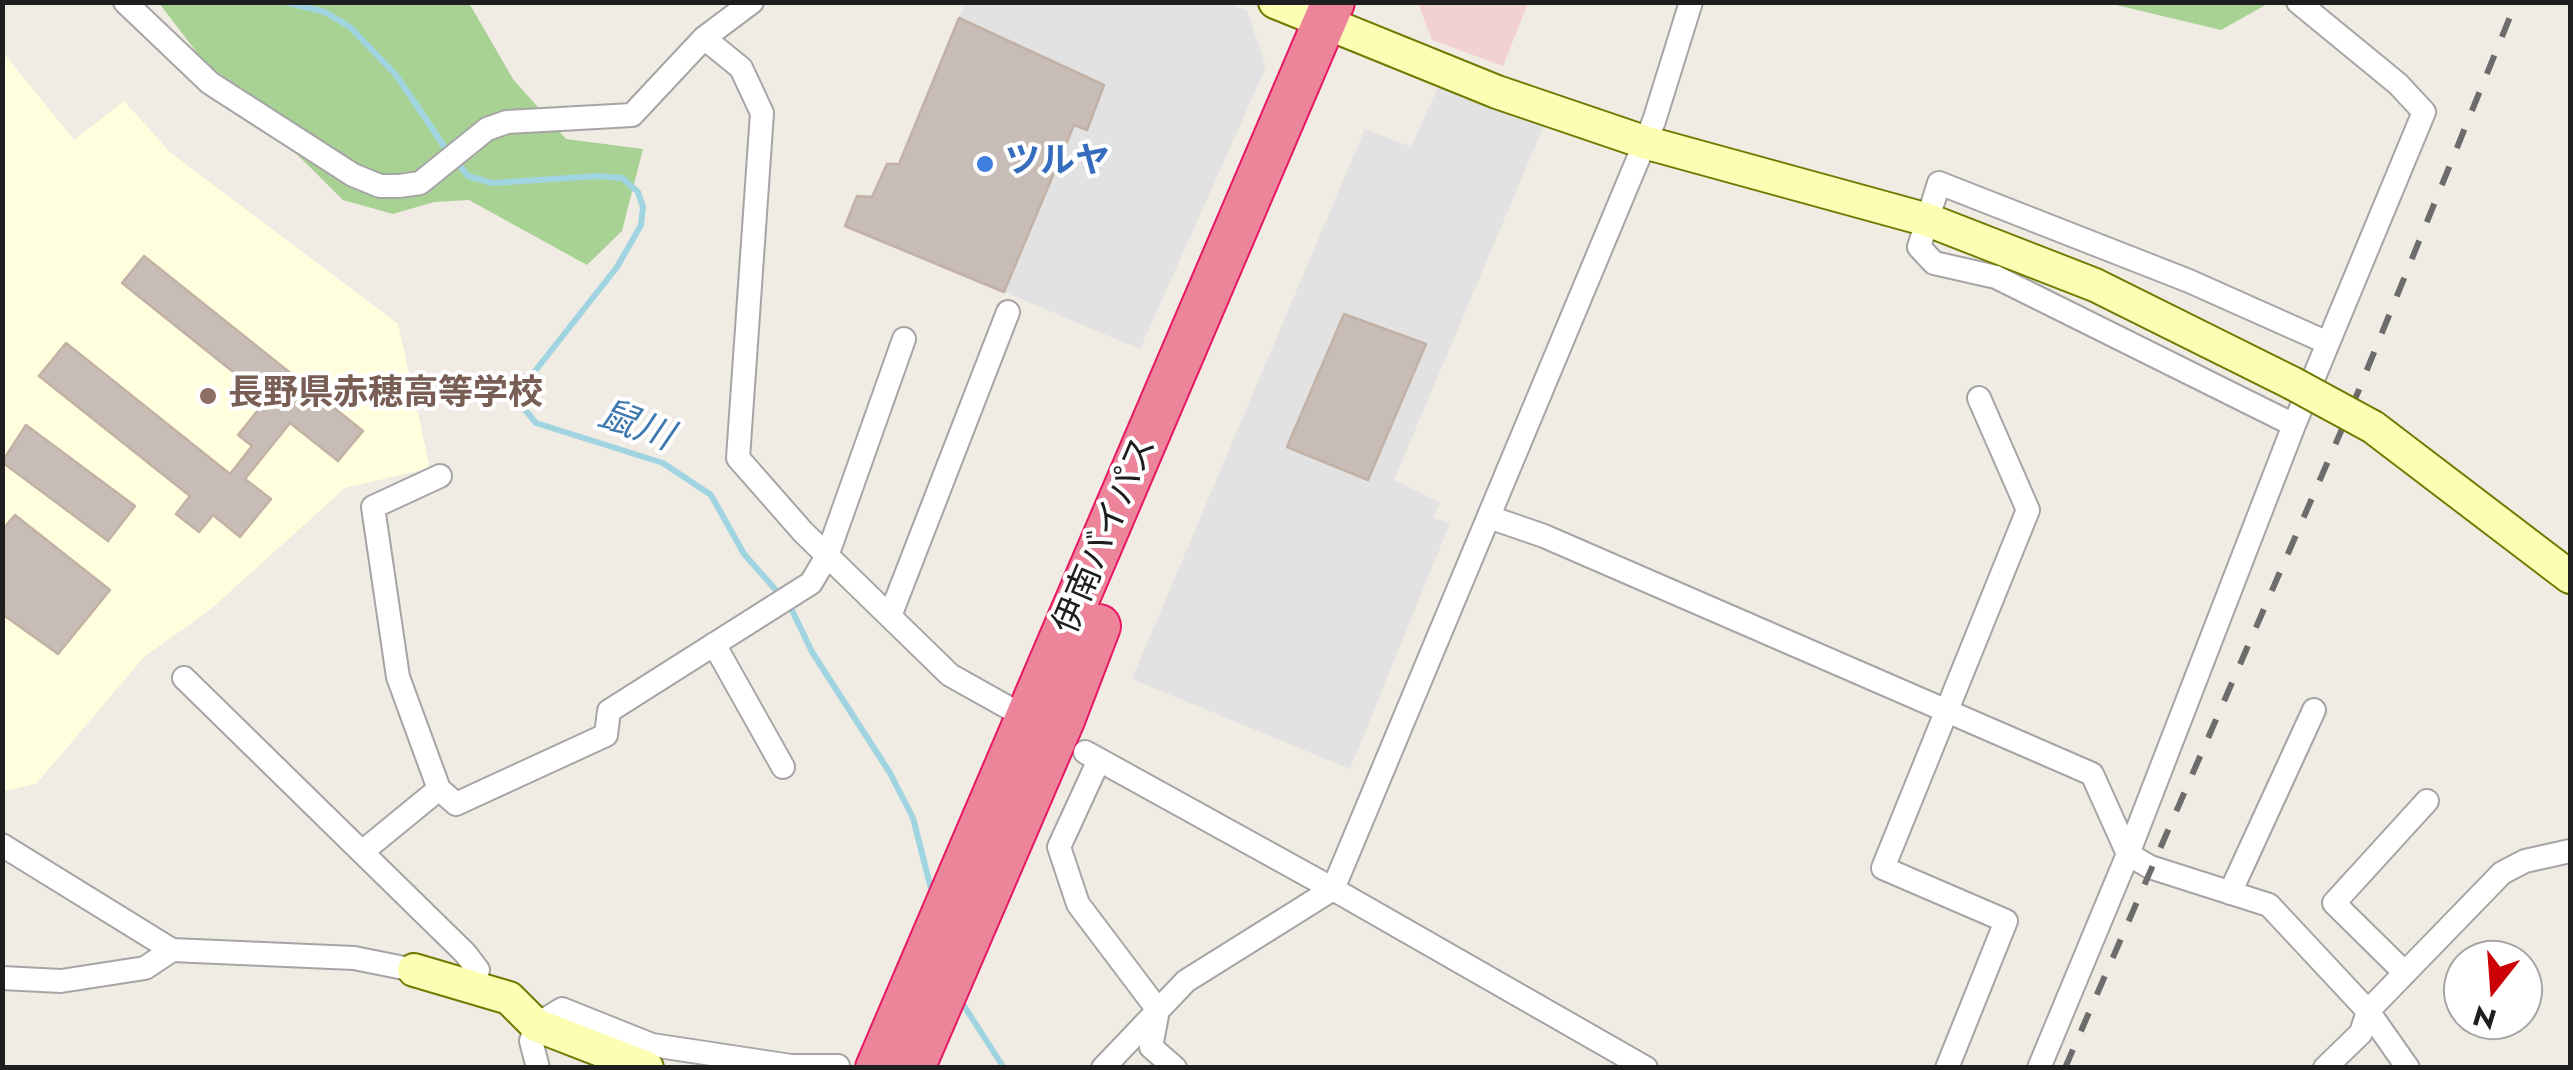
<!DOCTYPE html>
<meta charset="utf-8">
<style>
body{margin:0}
#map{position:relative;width:2573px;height:1070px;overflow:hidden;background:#f0ebe3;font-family:Jost,sans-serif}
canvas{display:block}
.frame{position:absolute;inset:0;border:5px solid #1e1e1e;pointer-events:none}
.north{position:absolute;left:2443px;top:940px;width:100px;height:100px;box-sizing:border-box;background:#fff;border:2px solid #a5a5a5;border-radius:50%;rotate:197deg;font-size:28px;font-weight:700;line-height:40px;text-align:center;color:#1e1e1e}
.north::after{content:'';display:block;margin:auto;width:35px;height:45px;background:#cc0005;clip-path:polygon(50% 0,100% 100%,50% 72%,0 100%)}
</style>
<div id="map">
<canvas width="2573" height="1070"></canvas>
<div class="frame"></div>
<div class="north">N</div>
</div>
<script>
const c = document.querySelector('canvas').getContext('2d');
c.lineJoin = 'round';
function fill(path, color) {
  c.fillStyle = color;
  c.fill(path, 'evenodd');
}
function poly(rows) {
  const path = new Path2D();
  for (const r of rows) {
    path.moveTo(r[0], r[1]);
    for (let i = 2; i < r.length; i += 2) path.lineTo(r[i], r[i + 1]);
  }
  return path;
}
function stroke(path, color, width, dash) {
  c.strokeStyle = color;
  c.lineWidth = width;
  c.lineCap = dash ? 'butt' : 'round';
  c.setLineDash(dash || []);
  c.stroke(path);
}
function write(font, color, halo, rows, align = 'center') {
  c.font = font + ' Jost,"Noto Sans JP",sans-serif';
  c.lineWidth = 8;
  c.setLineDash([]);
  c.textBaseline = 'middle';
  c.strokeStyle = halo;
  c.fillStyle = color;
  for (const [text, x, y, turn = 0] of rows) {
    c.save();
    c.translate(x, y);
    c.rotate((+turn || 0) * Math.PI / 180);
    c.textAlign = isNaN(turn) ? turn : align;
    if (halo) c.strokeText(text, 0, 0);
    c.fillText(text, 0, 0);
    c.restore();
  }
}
fill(poly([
 [1418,3,1418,2,1528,3,1503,66,1432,40]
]), '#f2d1d1');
fill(poly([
 [2,51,74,140,124,101,170,152,398,324,430,468,345,488,212,608,144,657,36,784,3,791]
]), '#fffedd');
fill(poly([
 [159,3,469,3,513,79,566,139,643,149,622,231,587,265,469,200,434,202,393,214,343,200,204,62],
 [2108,3,2269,3,2221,30]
]), '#a8d294');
fill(poly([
 [966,2,1224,2,1247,11,1266,67,1140,349,1004,292,1074,125,1087,130,1104,85,959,18],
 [1438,87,1545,123,1394,480,1440,503,1433,518,1450,523,1350,769,1132,679,1365,129,1411,147]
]), '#e2e2e2');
stroke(poly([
 [285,2,325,12,350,27,396,75,448,152],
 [456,161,468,176,492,183,598,176,622,178,638,192,643,207,641,225,617,267,528,380,521,405,536,423,663,463,711,495,744,554,790,606,812,652,890,773,913,818,932,893],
 [961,1001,1004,1068]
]), '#a0d4e1', 6);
const building = poly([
 [959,18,1104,85,1087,130,1074,125,1004,292,845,226,857,196,872,197,887,164,899,164,959,18],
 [144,256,363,431,338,461,290,423,245,479,271,499,240,537,213,515,199,532,176,514,190,496,39,376,66,343,230,474,252,446,238,435,267,399,122,283,144,256],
 [1344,314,1426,344,1368,480,1287,447,1344,314],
 [26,425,135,506,108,541,2,462,26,425],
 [15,515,110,590,58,654,2,614,2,530,15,515]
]);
fill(building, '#c8bdb6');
stroke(building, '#c2b1a4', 2.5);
const street = poly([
 [125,2,210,83,353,175,380,186,399,186,420,183,487,129,507,122,632,115,704,38,752,2],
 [704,38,741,68,762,113,738,458,803,532,950,675,1009,708],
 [2294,425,1996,277,1934,263,1919,247,1939,183,2189,281,2328,343],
 [1489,517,1544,536,2092,774,2128,854,2150,867,2269,905,2368,1011,2408,1068],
 [890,616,1008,312],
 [714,644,783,767],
 [184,678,465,953,478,970,473,984],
 [1085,752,1333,889,1654,121,1691,2],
 [1099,760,1059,847,1078,904,1158,1010,1151,1047,1175,1068],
 [439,789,398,677,373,507,440,476],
 [2,845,172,950,354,958,414,970],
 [362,852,439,789,456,804,606,735,609,711,811,583,827,556,904,339],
 [2230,893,2314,710],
 [2405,973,2334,903,2427,801],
 [2,978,61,981,145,968,172,950],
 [538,1068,531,1041,536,1025,562,1009,652,1045,791,1066,838,1066],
 [1103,1068,1186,981,1333,889,1646,1068],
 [1947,1068,2006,921,1883,868,2028,510,1979,398],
 [2039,1068,2128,854,2294,425,2424,112,2398,84,2298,2],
 [2325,1068,2361,1033,2368,1011,2502,873,2525,861,2570,851]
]);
const secondary = poly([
 [1275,2,1497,92,1644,142,1928,220,2095,285,2292,383],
 [2373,427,2570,577],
 [414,970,509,998,536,1025,647,1068]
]);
const highway = poly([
 [877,1068,1333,2],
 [913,1068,1063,720,1099,626]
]);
stroke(street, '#a5a5a5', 26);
stroke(secondary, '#6f7a00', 36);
stroke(highway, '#e71763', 46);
stroke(street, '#fff', 22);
stroke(secondary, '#fcfeb3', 32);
stroke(highway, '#ed859a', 42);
stroke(poly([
 [2065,1068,2358,392,2516,2]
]), '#6c6c6c', 6, [20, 20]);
const secondaryBridge = poly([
 [2292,383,2373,427]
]);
stroke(secondaryBridge, '#6f7a00', 36, []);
stroke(secondaryBridge, '#fcfeb3', 32);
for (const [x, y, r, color] of [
 [985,164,10,"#3f7fe0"],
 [208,396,10,"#8d6e63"]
]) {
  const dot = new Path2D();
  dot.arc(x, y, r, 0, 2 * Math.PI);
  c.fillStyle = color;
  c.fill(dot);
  stroke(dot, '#fff', 4);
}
write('bold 35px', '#366cbe', '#fff', [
 ["ツルヤ",1005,164]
], 'left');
write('bold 35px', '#785e54', '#fff', [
 ["長野県赤穂高等学校",228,396]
], 'left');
write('35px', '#1e1e1e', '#fff', [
 ["伊南バイパス",1107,536,-67]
]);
write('italic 38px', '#4079ad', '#fff', [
 ["鼠川",635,428,20]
]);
</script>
